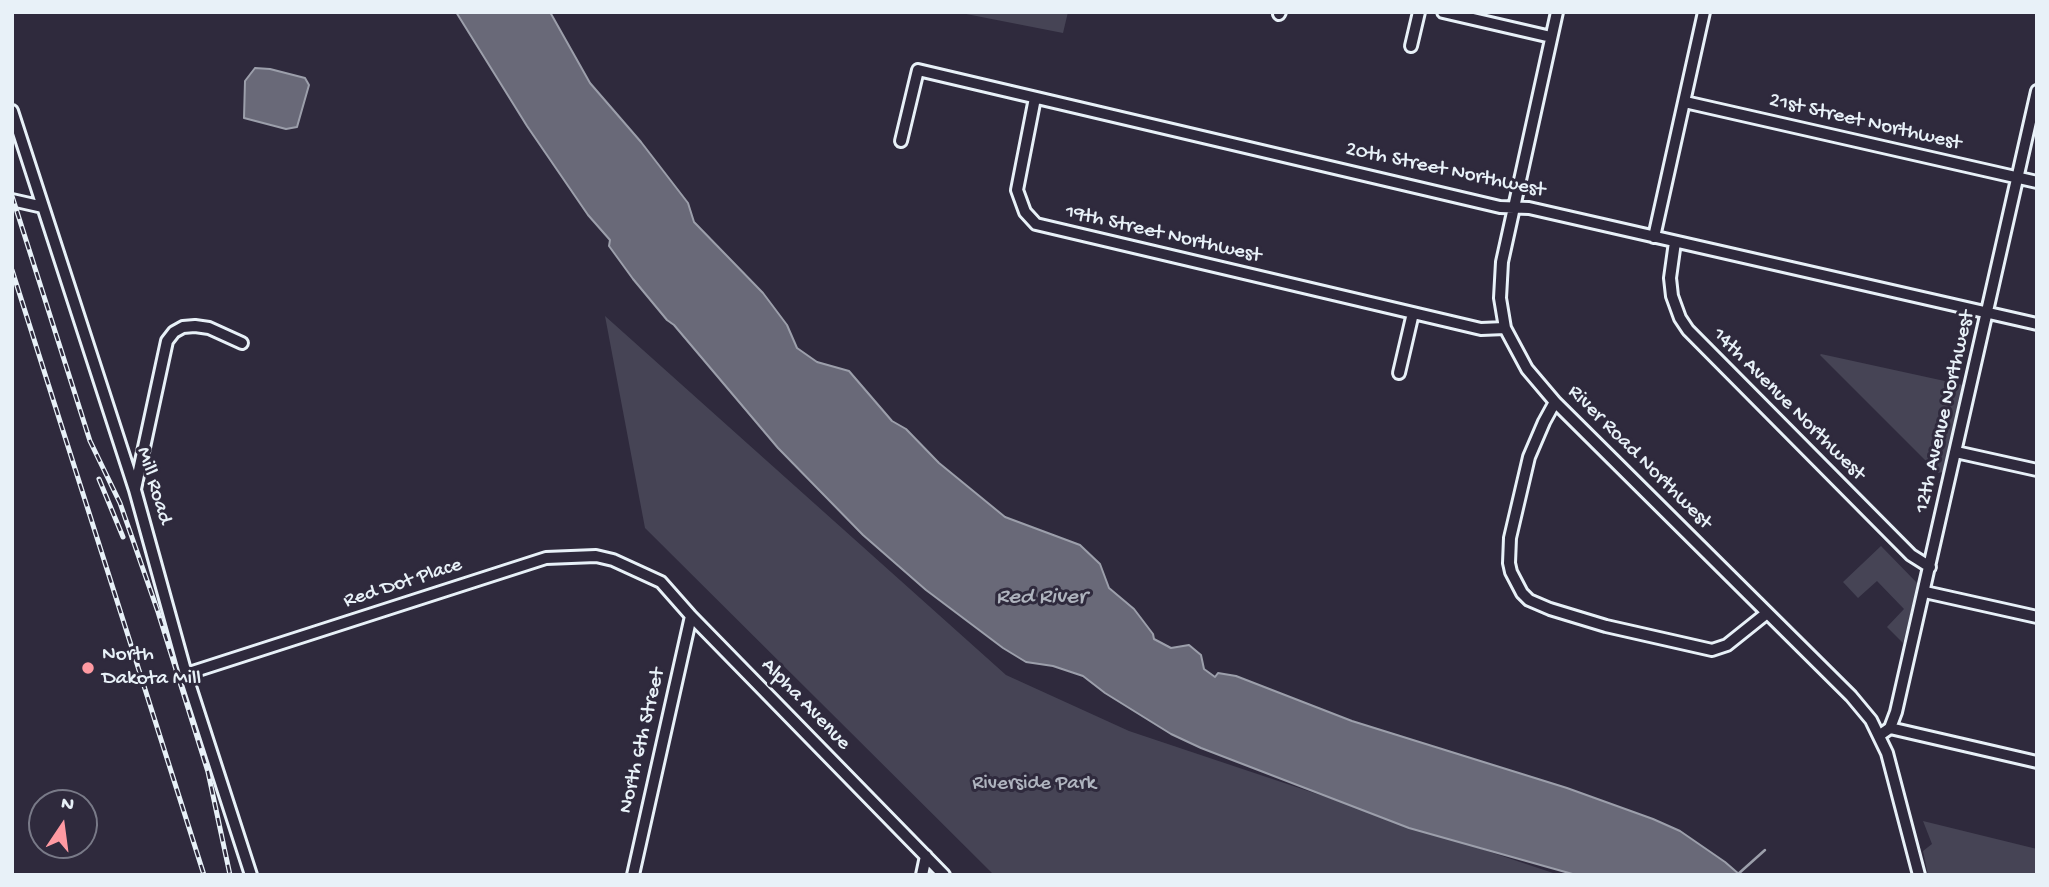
<!DOCTYPE html>
<style>
body{margin:0}
#map{position:relative;width:2049px;height:887px;overflow:hidden;background:#2f2a3d;font-family:"Gochi Hand",sans-serif}
canvas{display:block}
.frame{position:absolute;inset:0;border:14px solid #e8f1f8;pointer-events:none}
.north{position:absolute;left:28px;top:789px;width:70px;height:70px;box-sizing:border-box;background:#2f2a3d;border:2px solid #797a88;border-radius:50%;rotate:13deg;font-size:19px;font-weight:700;line-height:28px;text-align:center;color:#e8f1f8}
.north::after{content:'';display:block;margin:auto;width:24px;height:32px;background:#ff9aa2;clip-path:polygon(50% 0,100% 100%,50% 72%,0 100%)}
</style>
<div id="map">
<canvas width="2049" height="887"></canvas>
<div class="frame"></div>
<div class="north">N</div>
</div>
<script>
const c = document.querySelector('canvas').getContext('2d');
c.lineJoin = 'round';
function fill(path, color) {
  c.fillStyle = color;
  c.fill(path, 'evenodd');
}
function poly(rows) {
  const path = new Path2D();
  for (const r of rows) {
    path.moveTo(r[0], r[1]);
    for (let i = 2; i < r.length; i += 2) path.lineTo(r[i], r[i + 1]);
  }
  return path;
}
function stroke(path, color, width, dash) {
  c.strokeStyle = color;
  c.lineWidth = width;
  c.lineCap = dash ? 'butt' : 'round';
  c.setLineDash(dash || []);
  c.stroke(path);
}
function write(font, color, halo, rows, align = 'center') {
  c.font = font + ' "Gochi Hand",sans-serif';
  c.lineWidth = 6;
  c.setLineDash([]);
  c.textBaseline = 'middle';
  c.strokeStyle = halo;
  c.fillStyle = color;
  for (const [text, x, y, turn = 0] of rows) {
    c.save();
    c.translate(x, y);
    c.rotate((+turn || 0) * Math.PI / 180);
    c.textAlign = isNaN(turn) ? turn : align;
    if (halo) c.strokeText(text, 0, 0);
    c.fillText(text, 0, 0);
    c.restore();
  }
}
fill(poly([
 [956,12,1068,12,1063,33],
 [605,316,1006,675,1129,731,1559,875,994,875,645,528],
 [1821,354,1963,385,1943,472,1938,473,1820,355],
 [1881,546,1918,584,1903,643,1887,627,1904,609,1877,581,1858,598,1843,582],
 [1923,821,2037,849,2037,875,1928,875,1923,851,1932,844]
]), '#464455');
const water = poly([
 [456,12,550,12,590,83,641,142,688,203,694,222,763,293,787,325,797,348,817,362,849,371,892,421,906,429,939,463,1005,517,1080,545,1100,564,1109,588,1134,609,1153,634,1154,639,1171,648,1189,645,1201,655,1204,669,1215,677,1218,673,1236,676,1352,721,1567,788,1653,819,1680,831,1725,862,1740,875,1576,875,1409,828,1201,748,1171,734,1105,693,1083,676,1053,666,1026,662,1003,648,926,590,863,535,778,448,674,325,667,320,633,279,609,246,610,240,588,215,527,126,456,12],
 [255,68,270,69,305,78,309,85,297,127,286,129,244,118,245,81,255,68]
]);
fill(water, '#696978');
stroke(water, '#9c9fab', 2);
stroke(poly([
 [1737,875,1765,850]
]), '#9c9fab', 2.5);
const minor = poly([
 [1443,12,1551,37],
 [1557,12,1502,262,1500,298,1505,328,1527,369,1555,402,1851,696,1871,720,1887,753,1919,875],
 [1279,14,1280,12],
 [1411,46,1419,12],
 [1035,98,1017,190,1025,212,1036,224,1481,329,1505,328],
 [1685,102,2037,182],
 [12,111,135,490,186,674,251,875],
 [901,141,918,70,1500,207,1529,208,2037,324],
 [12,200,43,207],
 [1654,237,1704,12],
 [1675,242,1670,278,1672,296,1680,318,1688,330,1911,555,1930,567],
 [1399,373,1413,313],
 [1555,402,1544,422,1529,457,1510,538,1509,563,1511,572,1522,593,1529,600,1550,609,1606,626,1712,650,1727,645,1767,613],
 [1956,452,2037,470],
 [135,489,167,341,174,332,183,327,195,326,209,328,242,343],
 [1925,592,2037,617],
 [186,674,546,558,596,556,613,560,661,582,691,616,944,875],
 [1890,728,2037,762],
 [1880,735,1890,728,1896,712,2037,91],
 [633,875,691,616],
 [922,875,926,856]
]);
stroke(minor, '#e8f1f8', 16);
stroke(minor, '#2f2a3d', 10);
const rail = poly([
 [12,196,90,441,120,503,158,612,208,772,230,875],
 [12,270,204,875],
 [99,479,123,537]
]);
stroke(rail, '#e8f1f8', 5);
stroke(rail, '#2f2a3d', 2.5, [8]);
for (const [x, y, r, color] of [
 [88,668,7,"#ff9aa2"]
]) {
  const dot = new Path2D();
  dot.arc(x, y, r, 0, 2 * Math.PI);
  c.fillStyle = color;
  c.fill(dot);
  stroke(dot, '#2f2a3d', 2.5);
}
write('21px', '#e8f1f8', '#2f2a3d', [
 ["21st Street Northwest",1865,123,13],
 ["20th Street Northwest",1445,171,12],
 ["19th Street Northwest",1163,235,13],
 ["14th Avenue Northwest",1788,405,45],
 ["12th Avenue Northwest",1946,412,-77],
 ["River Road Northwest",1639,458,45],
 ["Mill Road",153,486,73],
 ["Red Dot Place",403,584,-18],
 ["Alpha Avenue",805,705,46],
 ["North 6th Street",643,741,-77]
]);
write('21px', '#e8f1f8', '#2f2a3d', [
 ["North",102,656],
 ["Dakota Mill",102,680]
], 'left');
write('21px', '#afb4bf', '#2f2a3d', [
 ["Riverside Park",1034,785]
]);
write('italic 23px', '#afb4be', '#2f2a3d', [
 ["Red River",1041,598]
]);
</script>
